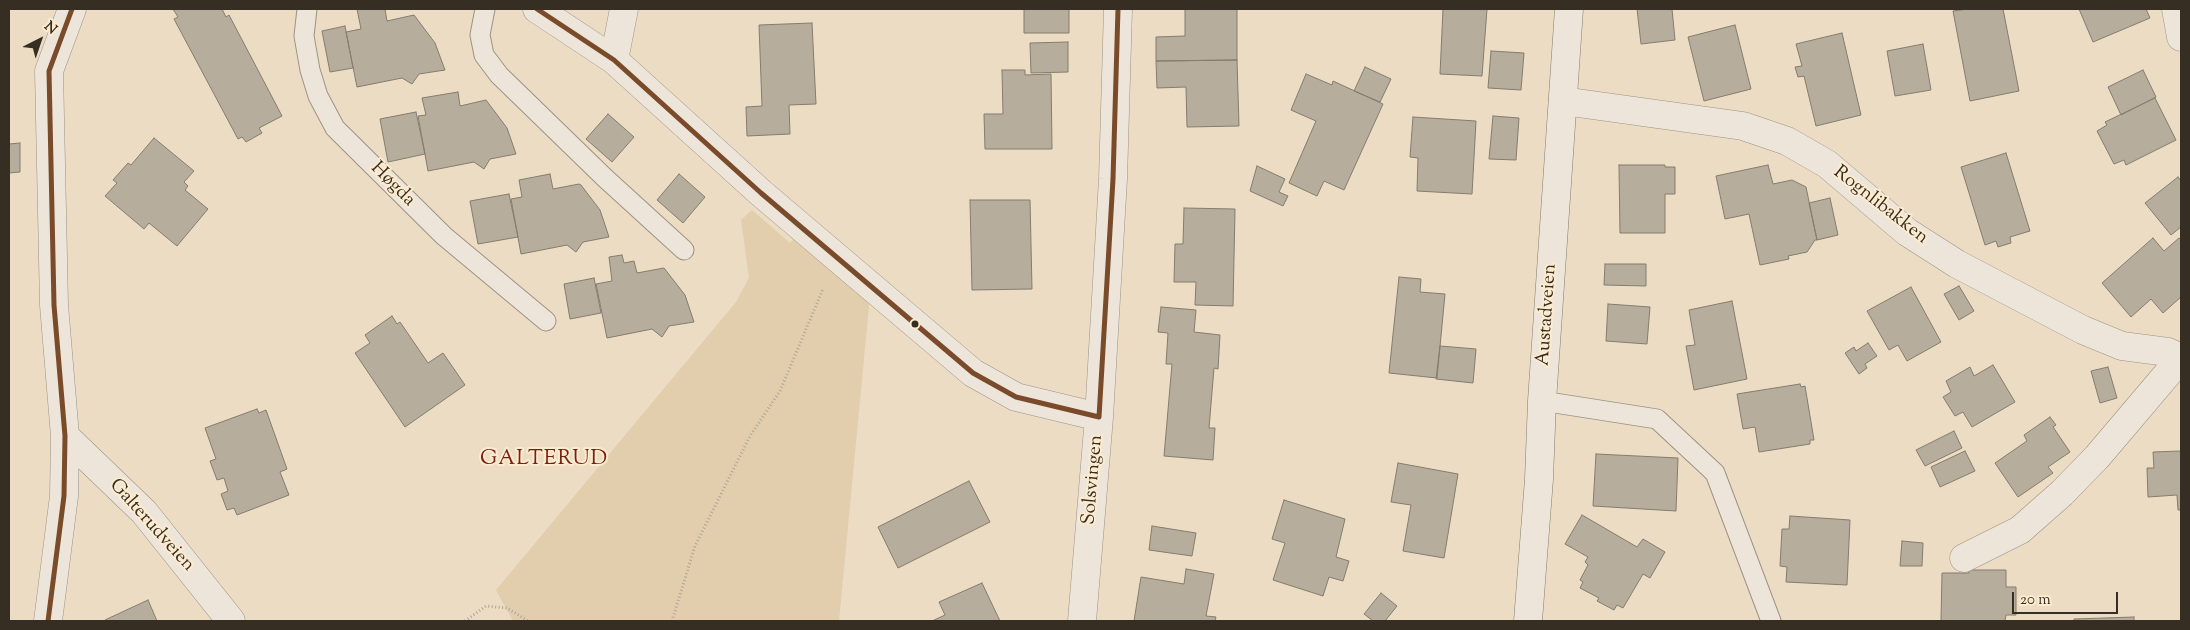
<!DOCTYPE html>
<meta charset="utf-8">
<style>
body{margin:0}
#map{position:relative;width:2190px;height:630px;overflow:hidden;background:#ebdcc3;font-family:"Sorts Mill Goudy",serif}
canvas{display:block}
.frame{position:absolute;inset:0;border:10px solid #362d23;pointer-events:none}
.north{position:absolute;left:15px;top:15px;width:50px;height:50px;-webkit-text-stroke:4px #fcebce;paint-order:stroke;rotate:41deg;font-size:14px;font-weight:700;line-height:20px;text-align:center;color:#362d23}
.north::after{content:'';display:block;margin:auto;width:18px;height:22px;background:#362d23;clip-path:polygon(50% 0,100% 100%,50% 72%,0 100%)}
.scale{position:absolute;left:2012px;top:592px;width:106px;height:22px;box-sizing:border-box;border:2px solid #362d23;border-top:0;padding-left:6px;font-size:15px;line-height:18px;white-space:nowrap;color:#362d23;-webkit-text-stroke:4px #fcebce;paint-order:stroke}
</style>
<div id="map">
<canvas width="2190" height="630"></canvas>
<div class="frame"></div>
<div class="north">N</div>
<div class="scale">20 m</div>
</div>
<script>
const c = document.querySelector('canvas').getContext('2d');
c.lineJoin = 'round';
function fill(path, color) {
  c.fillStyle = color;
  c.fill(path, 'evenodd');
}
function poly(rows) {
  const path = new Path2D();
  for (const r of rows) {
    path.moveTo(r[0], r[1]);
    for (let i = 2; i < r.length; i += 2) path.lineTo(r[i], r[i + 1]);
  }
  return path;
}
function stroke(path, color, width, dash) {
  c.strokeStyle = color;
  c.lineWidth = width;
  c.lineCap = dash ? 'butt' : 'round';
  c.setLineDash(dash || []);
  c.stroke(path);
}
function write(font, color, halo, rows, align = 'center') {
  c.font = font + ' "Sorts Mill Goudy",serif';
  c.lineWidth = 4;
  c.setLineDash([]);
  c.textBaseline = 'middle';
  c.strokeStyle = halo;
  c.fillStyle = color;
  for (const [text, x, y, turn = 0] of rows) {
    c.save();
    c.translate(x, y);
    c.rotate((+turn || 0) * Math.PI / 180);
    c.textAlign = isNaN(turn) ? turn : align;
    if (halo) c.strokeText(text, 0, 0);
    c.fillText(text, 0, 0);
    c.restore();
  }
}
fill(poly([
 [752,210,790,243,804,229,871,285,839,621,513,621,496,590,736,302,749,278,741,220]
]), '#e2cead');
const building = poly([
 [173,9,222,9,226,17,229,15,282,116,259,128,262,133,246,142,242,137,238,139,174,19,178,17,173,9],
 [357,9,385,9,387,21,414,15,435,43,445,70,419,74,412,84,402,78,357,87,346,32,361,29,357,9],
 [1024,9,1069,9,1069,33,1024,33,1024,9],
 [1185,9,1237,9,1237,60,1156,61,1156,37,1185,36,1185,9],
 [1443,9,1487,9,1482,76,1440,74,1443,9],
 [1637,9,1672,9,1675,40,1641,44,1637,9],
 [1968,9,2003,9,2019,91,1970,101,1953,11,1968,9],
 [2079,9,2146,9,2150,18,2093,42,2079,9],
 [812,23,816,104,789,105,790,134,747,136,746,107,762,106,759,25,812,23],
 [1735,25,1751,89,1704,101,1688,37,1735,25],
 [345,26,353,68,330,72,322,31,345,26],
 [1842,33,1861,115,1816,126,1804,76,1798,77,1795,67,1802,66,1796,44,1842,33],
 [1068,42,1068,72,1031,73,1030,43,1068,42],
 [1923,44,1931,90,1895,96,1887,51,1923,44],
 [1491,51,1524,53,1521,90,1488,88,1491,51],
 [1237,60,1239,126,1187,127,1186,87,1157,88,1156,61,1237,60],
 [1365,67,1391,79,1380,102,1354,91,1365,67],
 [1002,70,1025,70,1025,75,1051,74,1052,149,985,149,984,114,1003,114,1002,70],
 [2143,70,2156,97,2121,115,2108,87,2143,70],
 [1306,74,1332,85,1333,81,1383,104,1344,190,1324,181,1317,196,1289,183,1316,121,1291,110,1306,74],
 [458,92,460,106,486,100,507,128,516,154,490,159,484,169,474,162,428,171,418,116,426,115,422,98,458,92],
 [2155,98,2176,140,2126,165,2124,160,2114,164,2097,131,2107,125,2105,122,2155,98],
 [416,112,425,154,388,162,380,119,416,112],
 [608,114,634,137,612,162,586,139,608,114],
 [1493,116,1519,118,1516,160,1489,159,1493,116],
 [1413,117,1476,121,1472,194,1417,191,1418,158,1410,157,1413,117],
 [154,138,194,171,184,182,188,186,185,190,208,209,177,246,149,223,144,229,105,196,117,183,113,180,128,163,131,165,154,138],
 [20,143,20,172,9,173,9,144,20,143],
 [2006,153,2030,231,2010,237,2011,243,1998,247,1996,241,1985,245,1961,167,2006,153],
 [1619,165,1665,165,1665,167,1675,167,1675,194,1665,194,1665,233,1620,233,1619,165],
 [1768,165,1773,184,1792,180,1806,187,1817,240,1815,240,1807,252,1788,256,1789,259,1760,265,1749,214,1725,219,1716,176,1768,165],
 [1257,166,1285,179,1279,192,1288,196,1283,206,1250,191,1257,166],
 [550,174,553,189,579,184,581,185,600,210,609,237,583,242,576,252,567,245,521,254,511,199,522,197,519,180,550,174],
 [679,174,705,197,683,223,657,200,679,174],
 [2178,177,2181,181,2181,227,2171,235,2145,203,2178,177],
 [509,194,518,237,478,244,470,201,509,194],
 [1830,198,1838,235,1817,240,1809,203,1830,198],
 [970,200,1030,200,1032,289,972,290,970,200],
 [1184,208,1235,209,1233,306,1195,305,1196,282,1174,282,1175,244,1183,244,1184,208],
 [2153,238,2164,251,2179,238,2181,240,2181,297,2163,313,2151,299,2131,317,2102,283,2153,238],
 [622,255,624,263,634,261,637,273,664,268,685,295,694,322,669,326,662,337,652,329,607,338,596,284,612,281,609,257,622,255],
 [1605,264,1646,264,1646,286,1604,285,1605,264],
 [1399,277,1421,279,1420,292,1445,294,1437,378,1389,373,1399,277],
 [594,278,601,313,570,319,564,284,594,278],
 [1959,286,1974,311,1959,320,1944,294,1959,286],
 [1911,287,1941,342,1907,361,1898,345,1889,350,1867,311,1911,287],
 [1732,301,1747,379,1694,390,1686,346,1695,345,1689,310,1732,301],
 [1608,304,1650,307,1647,344,1606,341,1608,304],
 [1161,307,1196,310,1194,332,1220,335,1218,369,1214,368,1209,428,1215,428,1213,460,1164,456,1172,364,1166,364,1168,333,1158,332,1161,307],
 [392,316,397,324,400,322,428,363,443,353,465,385,405,427,355,353,370,343,365,335,392,316],
 [1868,343,1877,356,1865,364,1867,368,1859,374,1845,353,1854,347,1856,351,1868,343],
 [1440,346,1476,349,1473,383,1436,379,1440,346],
 [1993,365,2015,402,1972,427,1963,412,1955,416,1943,397,1951,392,1946,381,1970,367,1974,376,1993,365],
 [2108,367,2117,398,2100,403,2091,371,2108,367],
 [1800,384,1801,387,1805,386,1814,440,1810,440,1810,444,1759,452,1755,427,1743,429,1737,394,1800,384],
 [257,409,259,413,266,410,287,469,280,472,289,495,237,515,234,508,227,510,221,494,228,491,224,478,217,480,210,461,216,459,205,428,257,409],
 [2050,417,2056,425,2053,427,2070,452,2048,467,2053,473,2018,497,1995,463,2027,441,2024,435,2050,417],
 [1954,431,1962,448,1925,466,1916,450,1954,431],
 [1965,451,1975,471,1940,487,1931,467,1965,451],
 [2181,451,2181,510,2178,510,2177,495,2148,497,2147,468,2154,468,2153,452,2181,451],
 [1596,454,1678,458,1676,511,1593,506,1596,454],
 [1398,463,1458,474,1444,558,1403,551,1411,505,1391,502,1398,463],
 [969,481,990,522,898,568,878,527,969,481],
 [1284,500,1345,519,1336,557,1349,561,1343,581,1329,577,1323,596,1273,580,1285,543,1272,539,1284,500],
 [1582,515,1637,547,1643,539,1665,552,1650,578,1643,574,1623,608,1617,605,1614,610,1597,601,1599,598,1580,588,1583,582,1580,580,1588,565,1585,562,1588,557,1565,544,1582,515],
 [1790,516,1850,520,1847,585,1786,582,1787,567,1780,566,1782,529,1789,529,1790,516],
 [1152,526,1196,533,1192,556,1149,550,1152,526],
 [1902,541,1923,543,1922,566,1900,566,1902,541],
 [1186,569,1214,574,1206,616,1216,617,1215,621,1134,621,1141,577,1184,584,1186,569],
 [1969,570,2006,570,2006,587,2016,587,2016,615,2006,615,2005,621,1941,621,1942,573,1969,573,1969,570],
 [982,583,1000,621,932,621,945,615,939,602,982,583],
 [1381,593,1397,606,1385,621,1373,621,1364,614,1381,593],
 [148,600,157,621,106,621,105,620,148,600],
 [2134,617,2134,621,2074,621,2074,619,2134,617]
]);
fill(building, '#b7ad9c');
stroke(building, '#847c6e', 1);
const lane = poly([
 [307,9,304,36,310,70,318,96,335,128,444,236,546,321],
 [485,9,480,35,484,55,499,75,605,178,684,250],
 [1542,401,1657,419,1715,473,1771,621]
]);
const street = poly([
 [537,9,614,60,761,193,973,373,1016,397,1099,417],
 [2176,9,2181,37],
 [614,60,624,9],
 [1563,101,1743,126,1787,141,1827,164,1907,232,1957,264,2083,330,2122,346,2168,352,2181,358],
 [65,436,144,512,231,621],
 [1964,558,2020,530,2062,493,2097,457,2181,358],
 [48,621,64,496,65,436,54,305,49,71,72,9],
 [1082,621,1099,417,1113,179,1118,9]
]);
const secondary = poly([
 [1528,621,1539,479,1542,401,1569,9]
]);
stroke(lane, '#9d9384', 21);
stroke(street, '#9d9384', 29);
stroke(secondary, '#847c6e', 29);
stroke(poly([
 [465,621,486,606,507,608,528,621],
 [672,621,695,546,750,436,780,391,823,289]
]), '#ada69c', 3, [1, 2.5]);
stroke(lane, '#ede5d9', 19);
stroke(street, '#ede5d9', 28);
stroke(secondary, '#ede5d9', 28);
stroke(poly([
 [537,9,614,60,761,193,973,373,1016,397,1099,417,1113,179,1118,9],
 [48,621,64,496,65,436,54,305,49,71,72,9]
]), '#7a4b2a', 5);
for (const [x, y, r, color] of [
 [915,324,4.5,"#362d23"]
]) {
  const dot = new Path2D();
  dot.arc(x, y, r, 0, 2 * Math.PI);
  c.fillStyle = color;
  c.fill(dot);
  stroke(dot, '#fcebce', 2);
}
write('19px', '#362d23', '#fcebce', [
 ["Høgda",392,185,45],
 ["Rognlibakken",1880,206,38],
 ["Austadveien",1548,315,-86],
 ["Solsvingen",1094,480,-85],
 ["Galterudveien",151,526,48]
]);
c.letterSpacing = '1px';
write('21px', '#7a1f14', '#fcebce', [
 ["GALTERUD",544,460]
]);
c.letterSpacing = '0px';
</script>
